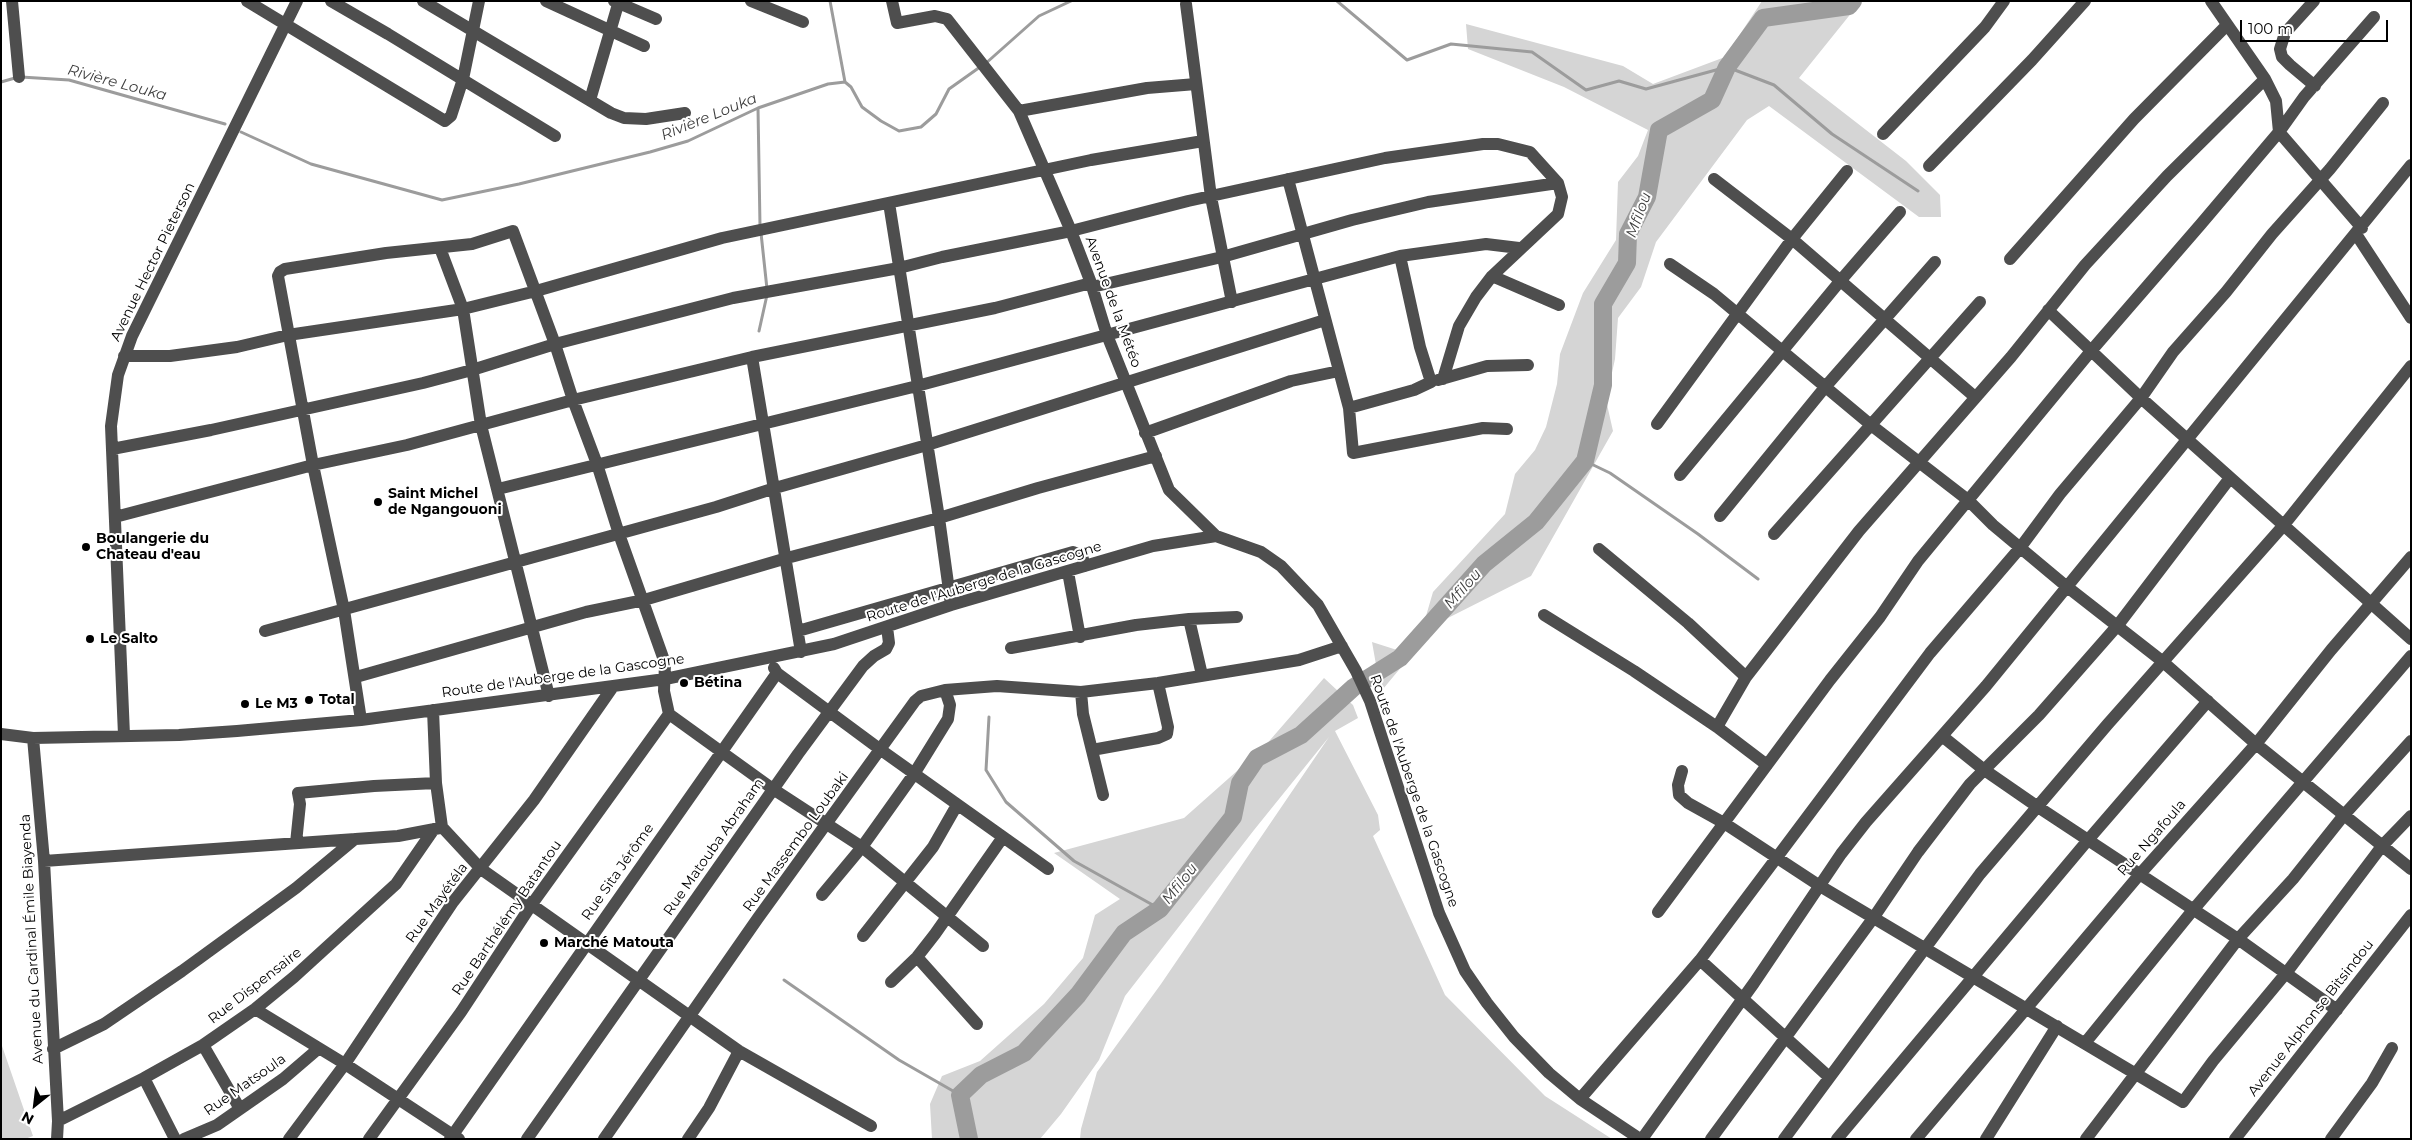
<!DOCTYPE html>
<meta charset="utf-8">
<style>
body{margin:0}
#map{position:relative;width:2412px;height:1140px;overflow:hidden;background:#fff;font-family:Montserrat,sans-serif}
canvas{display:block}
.frame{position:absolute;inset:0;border:2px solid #000;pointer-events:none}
.north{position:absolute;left:10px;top:1080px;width:50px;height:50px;-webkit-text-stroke:4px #fff;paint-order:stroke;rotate:209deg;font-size:14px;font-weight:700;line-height:20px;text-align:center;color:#000}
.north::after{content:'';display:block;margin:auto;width:18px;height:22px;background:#000;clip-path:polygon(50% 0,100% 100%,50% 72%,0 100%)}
.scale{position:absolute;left:2240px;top:20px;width:148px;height:22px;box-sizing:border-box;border:2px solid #000;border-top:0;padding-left:6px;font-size:15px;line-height:18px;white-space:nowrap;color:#000;-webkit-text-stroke:4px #fff;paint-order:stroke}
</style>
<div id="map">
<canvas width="2412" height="1140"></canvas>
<div class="frame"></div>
<div class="north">N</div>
<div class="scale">100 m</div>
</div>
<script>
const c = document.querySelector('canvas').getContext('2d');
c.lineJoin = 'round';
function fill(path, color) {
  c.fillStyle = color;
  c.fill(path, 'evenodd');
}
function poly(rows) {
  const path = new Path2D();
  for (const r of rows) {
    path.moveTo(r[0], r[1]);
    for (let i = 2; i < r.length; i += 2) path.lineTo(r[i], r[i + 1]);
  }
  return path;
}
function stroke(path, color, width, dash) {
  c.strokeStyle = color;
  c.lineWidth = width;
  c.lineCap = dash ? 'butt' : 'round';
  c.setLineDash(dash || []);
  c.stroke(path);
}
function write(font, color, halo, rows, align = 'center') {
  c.font = font + ' Montserrat,sans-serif';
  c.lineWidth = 4;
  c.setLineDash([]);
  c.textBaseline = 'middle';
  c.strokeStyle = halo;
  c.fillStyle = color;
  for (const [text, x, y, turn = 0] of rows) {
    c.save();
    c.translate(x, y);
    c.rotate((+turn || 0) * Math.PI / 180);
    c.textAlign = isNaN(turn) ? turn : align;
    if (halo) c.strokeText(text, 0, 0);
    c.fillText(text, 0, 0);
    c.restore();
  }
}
fill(poly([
 [1762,1,1861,1,1799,78,1906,161,1940,195,1941,217,1919,217,1769,106,1747,120,1656,242,1641,287,1618,318,1615,359,1606,400,1613,431,1531,576,1438,623,1383,689,1378,676,1372,642,1397,650,1426,616,1433,592,1505,514,1515,474,1535,450,1546,427,1557,384,1560,354,1583,293,1616,240,1618,182,1638,156,1648,130,1564,87,1468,49,1466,24,1623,66,1653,84,1725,57],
 [1324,678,1353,705,1358,718,1335,731,1378,815,1380,830,1373,836,1445,995,1545,1096,1612,1139,1080,1139,1081,1129,1097,1072,1161,984,1329,737,1254,830,1125,996,1099,1060,1061,1114,1040,1139,932,1139,930,1104,942,1076,980,1061,1044,1004,1083,958,1095,915,1120,899,1054,853,1184,818,1264,747],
 [1,1043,33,1136,25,1139,1,1139]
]), '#d5d5d5');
stroke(poly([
 [830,1,845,82],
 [1337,1,1407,60,1451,44,1532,52,1586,90,1619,81,1646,89,1727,67,1774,85,1832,134,1918,191],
 [985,64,1039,16,1071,1],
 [21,77,69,80,225,124],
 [1,82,15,78],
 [758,108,760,226],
 [241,132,311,164,442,200,519,184,650,152,688,141,758,108,828,84,845,82,851,87,862,107,881,121,899,131,921,127,936,114,949,89,980,67],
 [761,233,767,289],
 [759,331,767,295],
 [1585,461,1610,473,1698,534,1758,579],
 [989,717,986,770,1006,802,1074,861,1160,909],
 [784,980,899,1060,960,1095]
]), '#9c9c9c', 3);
stroke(poly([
 [969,1139,960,1095,981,1075,1024,1053,1078,995,1124,933,1160,909,1233,817,1240,783,1257,758,1301,735,1354,687,1400,658,1484,564,1536,522,1585,461,1603,385,1603,304,1627,263,1628,234,1647,197,1659,130,1712,100,1727,67,1763,18,1849,6,1853,1]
]), '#9c9c9c', 18);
stroke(poly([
 [12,1,19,77],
 [247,1,445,121,451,116,463,79,479,1],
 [331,1,388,34,555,136],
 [423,1,611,113,624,118,646,119,685,113],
 [546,1,644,46],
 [614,1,656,19],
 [751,1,803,22],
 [892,1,897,23,935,16,947,19,1019,111,1071,231,1091,283,1107,335,1169,490,1216,536],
 [2211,1,2265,79,2276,101,2279,132,2362,228],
 [2314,1,2285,33,2280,49,2282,57,2290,65,2315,86],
 [1186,4,1211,197,1232,302],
 [590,100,619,1],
 [1019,111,1147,88,1196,84],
 [1883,134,1985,27,2004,1],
 [1929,166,2032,60,2085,1],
 [1288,179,1349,408,1353,453,1483,428,1507,429],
 [1714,179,1792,239,1975,397],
 [889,203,939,518,951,605],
 [2356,234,2411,318],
 [440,248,463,309,481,425,549,696],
 [2010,259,2134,119,2227,25],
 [1670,264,1714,294,1871,425,1968,500,1993,525,2066,586,2162,661,2256,744,2411,869],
 [1492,276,1559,305],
 [1092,287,1222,257,1352,220,1428,202,1558,183],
 [2048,310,2141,398,2411,639],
 [124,356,170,356,237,347,288,335,463,309,536,291,722,238,1091,160,1203,141],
 [752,357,801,652],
 [1438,380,1487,366,1528,365],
 [1349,408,1414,390,1431,382,1420,347,1400,256],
 [1657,424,1792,239,1847,171],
 [1145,433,1291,381,1339,371],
 [112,449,211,430,423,383,472,370,555,344,733,298,899,268,942,257,1071,231,1188,201,1385,158,1483,144,1498,144,1530,152,1558,183,1562,197,1558,214,1492,276,1476,297,1459,326,1443,379],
 [1680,475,1841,280,1900,212],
 [498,489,917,386,1400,256,1486,244,1519,248],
 [1720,516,1826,386,1935,262],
 [115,517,313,465,407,445,573,400,752,357,995,308,1091,283],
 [1774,534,1980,302],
 [1599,549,1688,623,1746,677],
 [1068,572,1080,637],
 [1544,615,1634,671,1717,727,1767,765],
 [1189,619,1202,675],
 [265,631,716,507,775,488,927,445,1325,320],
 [798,631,1073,552,1082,556,1085,566],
 [1011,648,1136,625,1189,619,1237,617],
 [774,668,777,673,881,750,1048,869],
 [356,677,586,612,644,600,787,558,939,518,1038,488,1156,456],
 [433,710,436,783,442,827,481,869,739,1051,871,1126],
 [361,720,344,610,313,465,278,276,280,272,285,269,386,253,472,244,513,231,555,344,573,400,597,464,619,534,665,663,664,691,669,714,773,789,862,847,983,946],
 [1717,727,1746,677,1859,531,2011,357,2085,265,2167,176,2265,79],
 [1,734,33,738,179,735,237,731,361,720,665,679,834,644,951,605,1153,546,1216,536,1261,552,1281,566,1318,605,1356,671,1370,701,1439,913,1465,971,1487,1003,1514,1037,1549,1073,1580,1099,1640,1139],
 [124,735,111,426,118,375,132,336,297,1],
 [1942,736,1983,769,2038,807,2238,939,2337,1010],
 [33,738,44,861,58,1121,57,1139],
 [1092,750,1158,738,1167,734,1168,727,1158,683],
 [1682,771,1678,785,1679,795,1688,803,1724,823,1820,886,2183,1102,2213,1061,2287,972,2382,846,2411,816],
 [1103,795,1083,714,1081,692,1158,683,1299,660,1342,646],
 [296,843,300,804,298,793,374,786,436,783],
 [44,861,398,836,440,828],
 [822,895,862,847,914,774,948,719,950,705,945,690],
 [1658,912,1830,680,1880,617,1918,561,2091,351,2201,224,2279,132,2304,97,2374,17],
 [863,936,933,847,957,805],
 [917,957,977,1024],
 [1700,960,1829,1077],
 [891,982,917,957,935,934,1003,837],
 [255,1009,345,1064,459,1139],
 [2085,1043,2193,910,2411,656],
 [203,1045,240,1109],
 [53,1049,104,1024,182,971,296,888,355,839],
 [144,1078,175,1139],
 [1580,1099,1700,960,1930,653,2020,548,2060,494,2141,398,2173,352,2226,292,2272,234,2330,169,2383,103],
 [58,1121,144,1078,203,1045,255,1009,294,977,396,884,434,829],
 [184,1139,217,1125,283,1079,318,1049],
 [289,1139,345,1064,453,902,534,800,612,688],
 [369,1139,461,1012,532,904,669,714],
 [450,1139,777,673],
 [527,1139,798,754,863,666,874,656,886,649,889,643,887,627],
 [604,1139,758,918,915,701,921,696,945,690,997,686,1081,692],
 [688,1139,709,1108,739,1051],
 [1642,1139,1754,983,1841,854,1866,822,1986,686,2411,165],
 [1711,1139,1874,917,1918,852,1970,784,2039,715,2118,625,2230,478],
 [1784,1139,1980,874,2107,725,2283,526,2411,366],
 [1837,1139,2088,840,2208,701],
 [1916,1139,2140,874,2256,744,2331,650,2411,557],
 [1986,1139,2057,1026],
 [2086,1139,2238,939,2293,879,2344,815,2411,741],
 [2235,1139,2411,915],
 [2331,1139,2372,1083,2392,1048]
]), '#4e4e4e', 12);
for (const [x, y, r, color] of [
 [378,502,5,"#000"],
 [86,547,5,"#000"],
 [90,639,5,"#000"],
 [684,683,5,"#000"],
 [309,700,5,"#000"],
 [245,704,5,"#000"],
 [544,943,5,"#000"]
]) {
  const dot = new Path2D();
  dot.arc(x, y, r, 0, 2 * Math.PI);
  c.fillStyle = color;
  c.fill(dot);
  stroke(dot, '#fff', 2);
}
write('14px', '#000', '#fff', [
 ["Avenue Hector Pieterson",153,262,-64],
 ["Avenue de la Météo",1113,302,70],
 ["Route de l'Auberge de la Gascogne",984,582,-17],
 ["Route de l'Auberge de la Gascogne",563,676,-8],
 ["Route de l'Auberge de la Gascogne",1414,791,71],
 ["Rue Ngafoula",2152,838,-49],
 ["Rue Massembo Loubaki",796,842,-54],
 ["Rue Matouba Abraham",714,847,-55],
 ["Rue Sita Jérôme",618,872,-55],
 ["Rue Mayétéla",437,903,-54],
 ["Rue Barthélémy Batantou",507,918,-56],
 ["Avenue du Cardinal Émile Biayenda",32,939,-93],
 ["Rue Dispensaire",255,986,-38],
 ["Avenue Alphonse Bitsindou",2311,1018,-52],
 ["Rue Matsoula",245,1085,-35]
]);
write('bold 14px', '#000', '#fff', [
 ["Saint Michel",388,494],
 ["de Ngangouoni",388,510],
 ["Boulangerie du",96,539],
 ["Chateau d'eau",96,555],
 ["Le Salto",100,639],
 ["Bétina",694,683],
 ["Total",319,700],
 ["Le M3",255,704],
 ["Marché Matouta",554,943]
], 'left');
write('italic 15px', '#3d3d3d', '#fff', [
 ["Rivière Louka",117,83,15],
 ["Rivière Louka",709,117,-22],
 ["Mfilou",1639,215,-70],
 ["Mfilou",1463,589,-48],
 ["Mfilou",1180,884,-51]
]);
</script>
